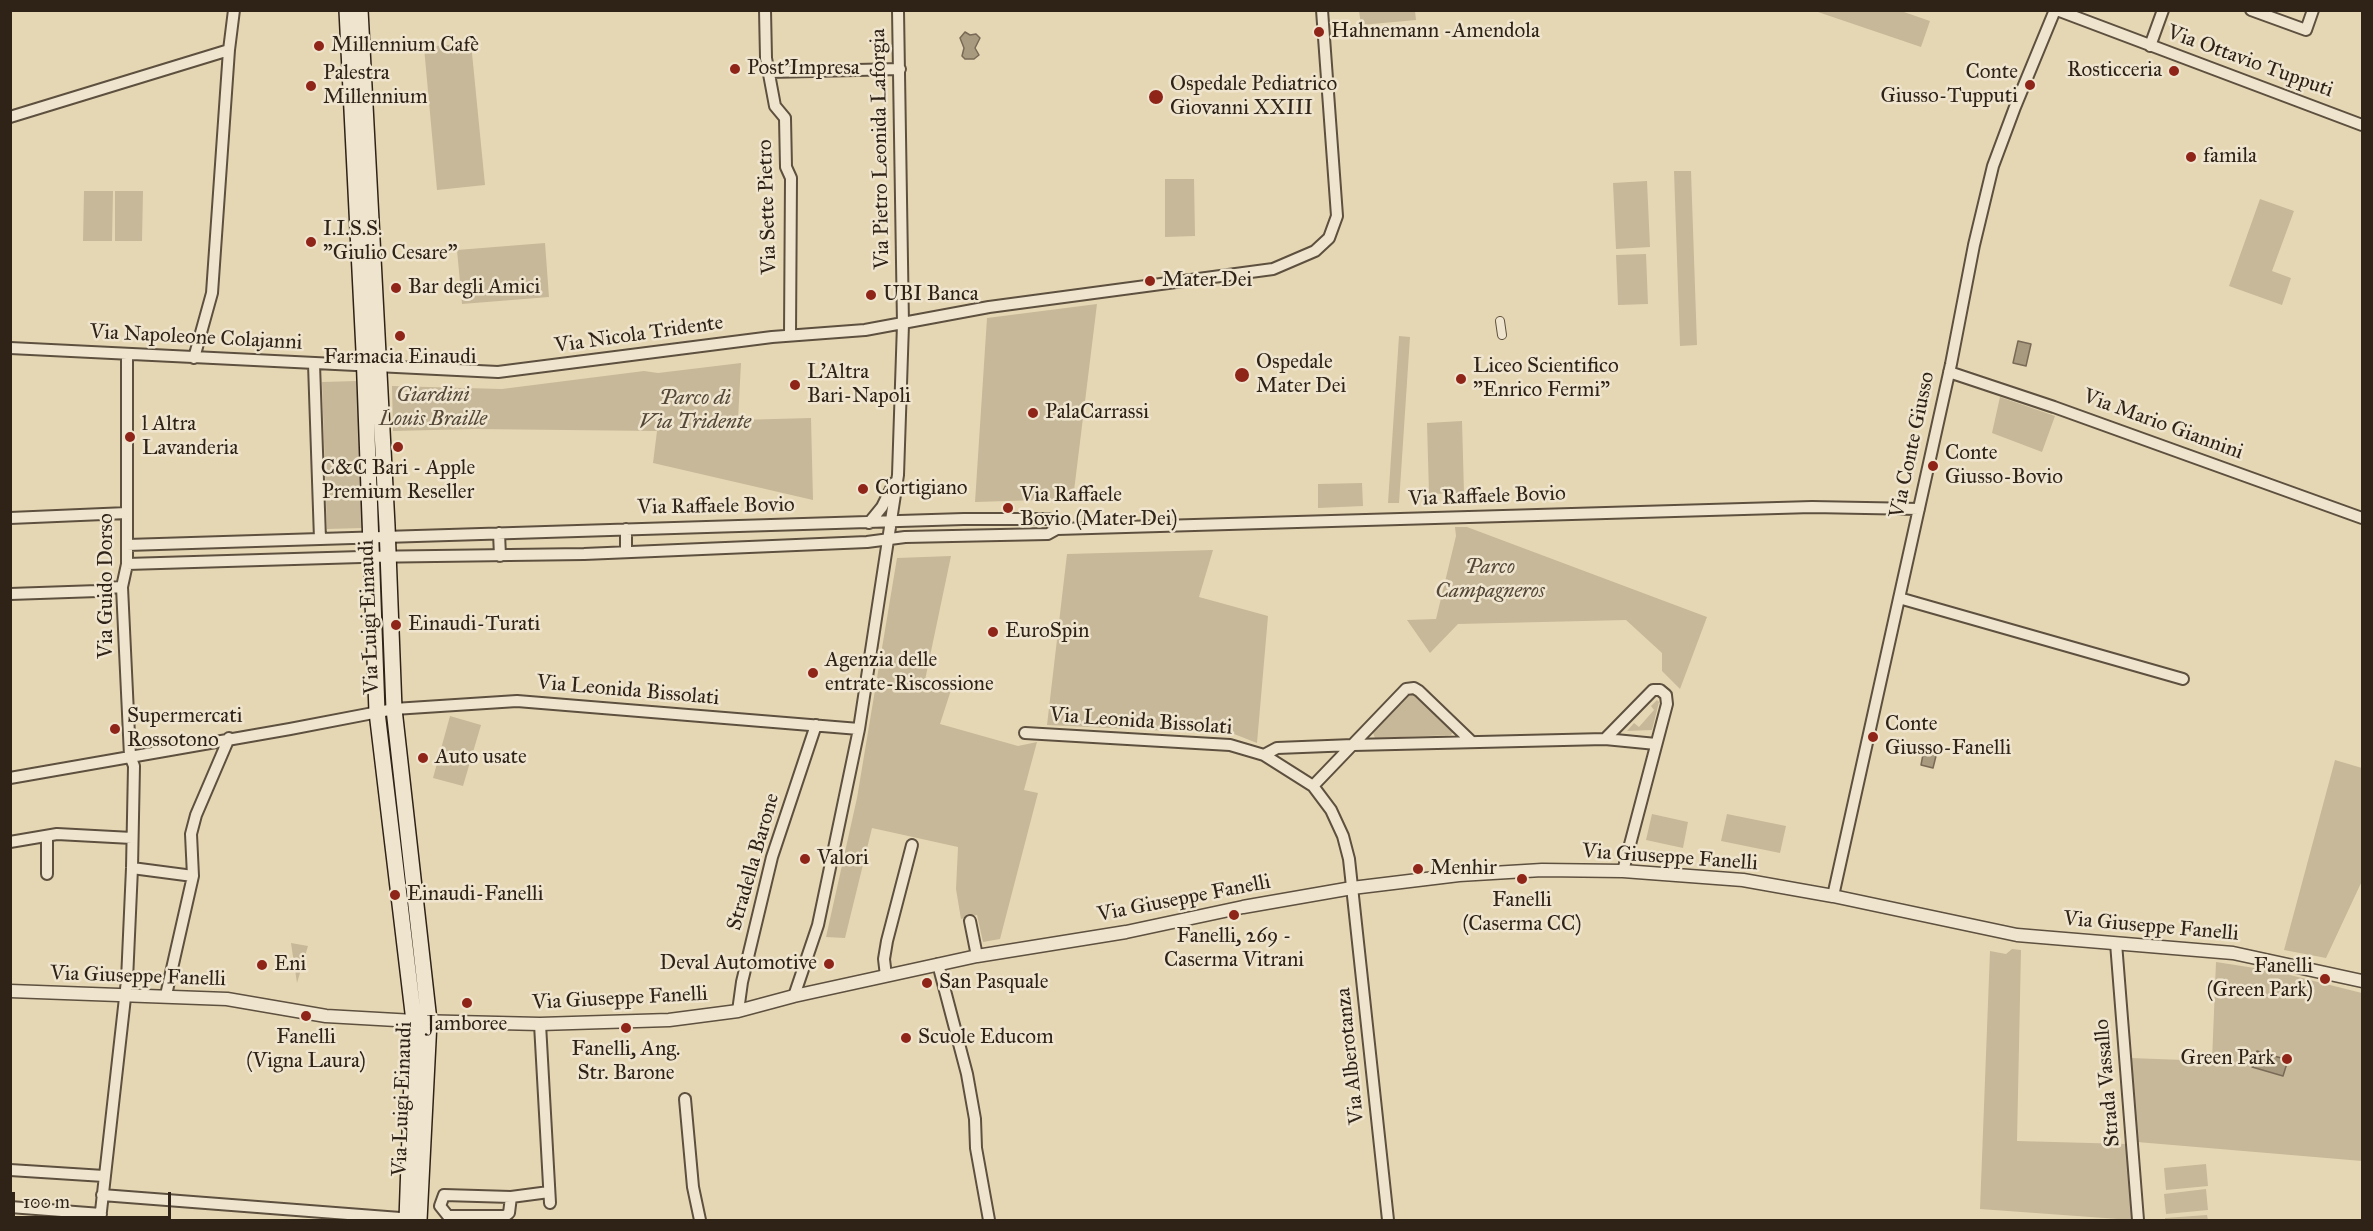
<!DOCTYPE html>
<meta charset="utf-8">
<style>
body{margin:0}
#map{position:relative;width:2373px;height:1231px;overflow:hidden;background:#e6d7b4;font-family:"IM FELL Great Primer",serif}
canvas{display:block}
.frame{position:absolute;inset:0;border:12px solid #2f2318;pointer-events:none}
.scale{position:absolute;left:12px;top:1192px;width:159px;height:27px;box-sizing:border-box;border:3px solid #2f2318;border-top:0;padding-left:8px;font-size:18px;line-height:21px;white-space:nowrap;color:#2f2318;-webkit-text-stroke:4px #efe5ce;paint-order:stroke}
</style>
<div id="map">
<canvas width="2373" height="1231"></canvas>
<div class="frame"></div>
<div class="scale">100 m</div>
</div>
<script>
const c = document.querySelector('canvas').getContext('2d');
c.lineJoin = 'round';
function fill(path, color) {
  c.fillStyle = color;
  c.fill(path, 'evenodd');
}
function poly(rows) {
  const path = new Path2D();
  for (const r of rows) {
    path.moveTo(r[0], r[1]);
    for (let i = 2; i < r.length; i += 2) path.lineTo(r[i], r[i + 1]);
  }
  return path;
}
function stroke(path, color, width, dash) {
  c.strokeStyle = color;
  c.lineWidth = width;
  c.lineCap = dash ? 'butt' : 'round';
  c.setLineDash(dash || []);
  c.stroke(path);
}
function write(font, color, halo, rows, align = 'center') {
  c.font = font + ' "IM FELL Great Primer",serif';
  c.lineWidth = 5;
  c.setLineDash([]);
  c.textBaseline = 'middle';
  c.strokeStyle = halo;
  c.fillStyle = color;
  for (const [text, x, y, turn = 0] of rows) {
    c.save();
    c.translate(x, y);
    c.rotate((+turn || 0) * Math.PI / 180);
    c.textAlign = isNaN(turn) ? turn : align;
    if (halo) c.strokeText(text, 0, 0);
    c.fillText(text, 0, 0);
    c.restore();
  }
}
fill(poly([
 [1359,11,1415,11,1416,20,1361,25],
 [1815,11,1901,11,1930,21,1921,47],
 [471,43,485,185,437,190,424,47],
 [1674,171,1691,171,1697,345,1680,346],
 [1165,179,1194,179,1195,236,1165,237],
 [1647,181,1650,247,1616,249,1613,183],
 [84,191,113,191,112,241,83,241],
 [115,191,143,191,142,241,115,241],
 [2260,199,2294,211,2272,271,2291,278,2282,305,2229,286],
 [545,243,549,297,462,304,457,250],
 [1646,254,1648,304,1618,305,1616,255],
 [1097,304,1073,499,975,502,987,318],
 [1399,336,1410,337,1399,503,1388,503],
 [741,363,738,420,811,418,813,500,653,463,657,431,475,429,393,431,392,386,502,389,644,371,658,373],
 [358,381,363,528,327,529,322,382],
 [2000,397,2055,416,2042,452,1992,433],
 [1462,421,1464,493,1429,494,1427,423],
 [1362,483,1363,506,1318,508,1318,484],
 [1455,527,1467,527,1707,617,1680,689,1662,671,1662,653,1626,620,1458,624,1430,653,1407,620,1436,619,1456,536],
 [1213,550,1199,597,1268,616,1257,743,1234,734,1047,725,1067,554],
 [951,556,925,680,951,690,940,724,1018,746,1037,742,1024,790,1038,793,1000,939,983,942,977,915,961,919,956,889,958,847,872,828,845,938,826,937,857,798,897,558],
 [1409,694,1413,694,1453,732,1451,735,1375,738,1373,733],
 [1657,700,1659,702,1652,730,1627,731,1634,723,1639,727,1654,710,1651,706],
 [450,716,481,725,463,786,433,778],
 [2335,760,2362,768,2362,881,2326,958,2284,950],
 [1652,814,1688,822,1683,848,1646,840],
 [1727,814,1786,826,1780,853,1721,841],
 [291,943,308,946,297,983,292,950],
 [2012,949,2021,950,2017,1141,2127,1144,2132,1220,1980,1209,1990,951,2006,954],
 [2216,962,2274,971,2362,993,2362,1161,2137,1142,2130,1058,2212,1061],
 [2206,1164,2208,1186,2166,1190,2164,1168],
 [2206,1189,2208,1210,2166,1214,2164,1194],
 [2207,1215,2208,1220,2165,1220,2165,1218]
]), '#c7b899');
const water = poly([
 [965,32,970,35,976,34,980,38,975,48,979,55,974,59,965,59,962,56,964,48,960,38,965,32],
 [2018,341,2031,344,2026,366,2013,363,2018,341],
 [1925,744,1938,748,1933,768,1921,765,1925,744],
 [2257,1051,2288,1060,2283,1076,2252,1067,2257,1051]
]);
fill(water, '#a89a7f');
stroke(water, '#786a56', 1.5);
const pedestrian = poly([
 [1500,321,1502,335]
]);
const minor = poly([
 [765,10,766,58,775,106,785,118,786,167,791,178,790,335],
 [2057,10,2362,125],
 [2251,10,2306,30,2313,10],
 [2150,46,2163,10],
 [770,72,900,69],
 [10,117,229,50,234,10],
 [10,348,498,372,772,337,865,330,989,307,1273,269,1315,251,1329,238,1337,216,1322,10],
 [194,358,212,293,229,50],
 [314,364,320,539],
 [1949,372,2054,407,2362,518],
 [10,518,127,513],
 [869,523,882,507,894,483],
 [626,529,626,552],
 [499,533,500,556],
 [127,545,964,519,1049,519,1054,522,1057,529],
 [127,564,361,557,584,554,867,542,905,537,1048,534,1057,529,1812,507,1919,509],
 [10,594,98,591,104,588,122,587],
 [1899,598,2183,679],
 [1025,733,1230,745,1264,755,1313,786,1331,810,1343,836,1349,859,1388,1220],
 [1605,739,1653,690,1660,690,1666,695,1667,704,1623,871],
 [1264,755,1277,748,1353,745,1605,739,1656,744],
 [10,778,290,729,394,709,517,701,859,729],
 [1313,786,1406,689,1414,688,1419,691,1472,742],
 [47,836,47,874],
 [10,842,57,834,132,838],
 [132,868,193,876],
 [1833,896,1951,364,1974,245,1993,166,2015,107,2055,10],
 [970,921,977,956],
 [2116,943,2138,1220],
 [938,964,967,1074,975,1119,976,1148,989,1220],
 [886,976,884,959,887,941,912,845],
 [166,995,193,876,191,834,196,815,229,738],
 [794,996,818,925,859,729,898,475,903,324,898,10],
 [738,1011,742,982,772,857,816,725],
 [540,1024,550,1203],
 [685,1099,693,1187,700,1220],
 [10,1170,104,1176],
 [102,1195,413,1219],
 [511,1197,509,1213,505,1216,448,1216,440,1206,444,1195,511,1197,549,1192],
 [10,1207,101,1214],
 [100,1220,127,980,132,868,134,766,130,756,122,587,127,564,127,355]
]);
const tertiary = poly([
 [10,991,227,999,326,1016,414,1021,540,1024,669,1020,738,1011,794,996,977,956,1126,932,1243,907,1352,888,1459,875,1542,870,1623,871,1743,880,1833,896,2017,935,2233,953,2362,981]
]);
const secondary = poly([
 [347,10,364,351,377,712,414,1021,407,1220],
 [360,10,387,526,394,709,429,1021,419,1220]
]);
stroke(pedestrian, '#5d503f', 10);
stroke(minor, '#5d503f', 14);
stroke(tertiary, '#5d503f', 15);
stroke(secondary, '#2f2318', 18);
stroke(pedestrian, '#efe5ce', 8);
stroke(minor, '#efe5ce', 10);
stroke(tertiary, '#efe5ce', 12);
stroke(secondary, '#efe5ce', 15);
for (const [x, y, r, color] of [
 [1319,32,6,"#8f2418"],
 [319,46,6,"#8f2418"],
 [735,69,6,"#8f2418"],
 [2174,71,6,"#8f2418"],
 [2030,85,6,"#8f2418"],
 [311,86,6,"#8f2418"],
 [1156,97,8,"#8f2418"],
 [2191,157,6,"#8f2418"],
 [311,242,6,"#8f2418"],
 [1150,281,6,"#8f2418"],
 [396,288,6,"#8f2418"],
 [871,295,6,"#8f2418"],
 [400,336,6,"#8f2418"],
 [1242,375,8,"#8f2418"],
 [1461,379,6,"#8f2418"],
 [795,385,6,"#8f2418"],
 [1033,413,6,"#8f2418"],
 [130,437,6,"#8f2418"],
 [398,447,6,"#8f2418"],
 [1933,466,6,"#8f2418"],
 [863,489,6,"#8f2418"],
 [1008,508,6,"#8f2418"],
 [396,625,6,"#8f2418"],
 [993,632,6,"#8f2418"],
 [813,673,6,"#8f2418"],
 [115,729,6,"#8f2418"],
 [1873,737,6,"#8f2418"],
 [423,758,6,"#8f2418"],
 [805,859,6,"#8f2418"],
 [1418,869,6,"#8f2418"],
 [1522,879,6,"#8f2418"],
 [395,895,6,"#8f2418"],
 [1234,915,6,"#8f2418"],
 [829,964,6,"#8f2418"],
 [262,965,6,"#8f2418"],
 [2325,979,6,"#8f2418"],
 [927,983,6,"#8f2418"],
 [467,1003,6,"#8f2418"],
 [306,1016,6,"#8f2418"],
 [626,1028,6,"#8f2418"],
 [906,1038,6,"#8f2418"],
 [2287,1059,6,"#8f2418"]
]) {
  const dot = new Path2D();
  dot.arc(x, y, r, 0, 2 * Math.PI);
  c.fillStyle = color;
  c.fill(dot);
  stroke(dot, '#efe5ce', 2);
}
write('21px', '#2f2318', '#efe5ce', [
 ["Hahnemann -Amendola",1331,32],
 ["Millennium Cafè",331,46],
 ["Post'Impresa",747,69],
 ["Rosticceria",2162,71,"right"],
 ["Conte",2018,73,"right"],
 ["Giusso-Tupputi",2018,97,"right"],
 ["Palestra",323,74],
 ["Millennium",323,98],
 ["Ospedale Pediatrico",1170,85],
 ["Giovanni XXIII",1170,109],
 ["famila",2203,157],
 ["I.I.S.S.",323,230],
 ["\"Giulio Cesare\"",323,254],
 ["Mater Dei",1162,281],
 ["Bar degli Amici",408,288],
 ["UBI Banca",883,295],
 ["Farmacia Einaudi",400,358,"center"],
 ["Ospedale",1256,363],
 ["Mater Dei",1256,387],
 ["Liceo Scientifico",1473,367],
 ["\"Enrico Fermi\"",1473,391],
 ["L'Altra",807,373],
 ["Bari-Napoli",807,397],
 ["PalaCarrassi",1045,413],
 ["l Altra",142,425],
 ["Lavanderia",142,449],
 ["Conte",1945,454],
 ["Giusso-Bovio",1945,478],
 ["C&C Bari - Apple",398,469,"center"],
 ["Premium Reseller",398,493,"center"],
 ["Cortigiano",875,489],
 ["Via Raffaele",1020,496],
 ["Bovio (Mater Dei)",1020,520],
 ["Einaudi-Turati",408,625],
 ["EuroSpin",1005,632],
 ["Agenzia delle",825,661],
 ["entrate-Riscossione",825,685],
 ["Supermercati",127,717],
 ["Rossotono",127,741],
 ["Conte",1885,725],
 ["Giusso-Fanelli",1885,749],
 ["Auto usate",435,758],
 ["Valori",817,859],
 ["Menhir",1430,869],
 ["Einaudi-Fanelli",407,895],
 ["Fanelli",1522,901,"center"],
 ["(Caserma CC)",1522,925,"center"],
 ["Fanelli, 269 -",1234,937,"center"],
 ["Caserma Vitrani",1234,961,"center"],
 ["Deval Automotive",817,964,"right"],
 ["Eni",274,965],
 ["Fanelli",2313,967,"right"],
 ["(Green Park)",2313,991,"right"],
 ["San Pasquale",939,983],
 ["Jamboree",467,1025,"center"],
 ["Fanelli",306,1038,"center"],
 ["(Vigna Laura)",306,1062,"center"],
 ["Scuole Educom",918,1038],
 ["Fanelli, Ang.",626,1050,"center"],
 ["Str. Barone",626,1074,"center"],
 ["Green Park",2275,1059,"right"]
], 'left');
write('21px', '#2f2318', '#efe5ce', [
 ["Via Ottavio Tupputi",2250,62,20],
 ["Via Pietro Leonida Laforgia",881,149,-91],
 ["Via Sette Pietro",768,207,-92],
 ["Via Nicola Tridente",639,335,-8],
 ["Via Napoleone Colajanni",196,338,3],
 ["Via Mario Giannini",2163,425,20],
 ["Via Conte Giusso",1913,445,-78],
 ["Via Raffaele Bovio",1487,497,-2],
 ["Via Raffaele Bovio",716,507,-1],
 ["Via Guido Dorso",107,586,-90],
 ["Via Luigi Einaudi",370,617,-92],
 ["Via Leonida Bissolati",628,691,5],
 ["Via Leonida Bissolati",1141,722,4],
 ["Via Giuseppe Fanelli",1670,858,4],
 ["Stradella Barone",754,862,-74],
 ["Via Giuseppe Fanelli",1184,899,-11],
 ["Via Giuseppe Fanelli",2151,927,5],
 ["Via Giuseppe Fanelli",138,977,2],
 ["Via Giuseppe Fanelli",620,999,-3],
 ["Via Alberotanza",1351,1056,-96],
 ["Strada Vassallo",2108,1083,-95],
 ["Via Luigi Einaudi",403,1099,-88]
]);
write('italic 21px', '#554838', '#efe5ce', [
 ["Giardini",433,396],
 ["Louis Braille",433,420],
 ["Parco di",695,399],
 ["Via Tridente",695,423],
 ["Parco",1490,568],
 ["Campagneros",1490,592]
]);
</script>
